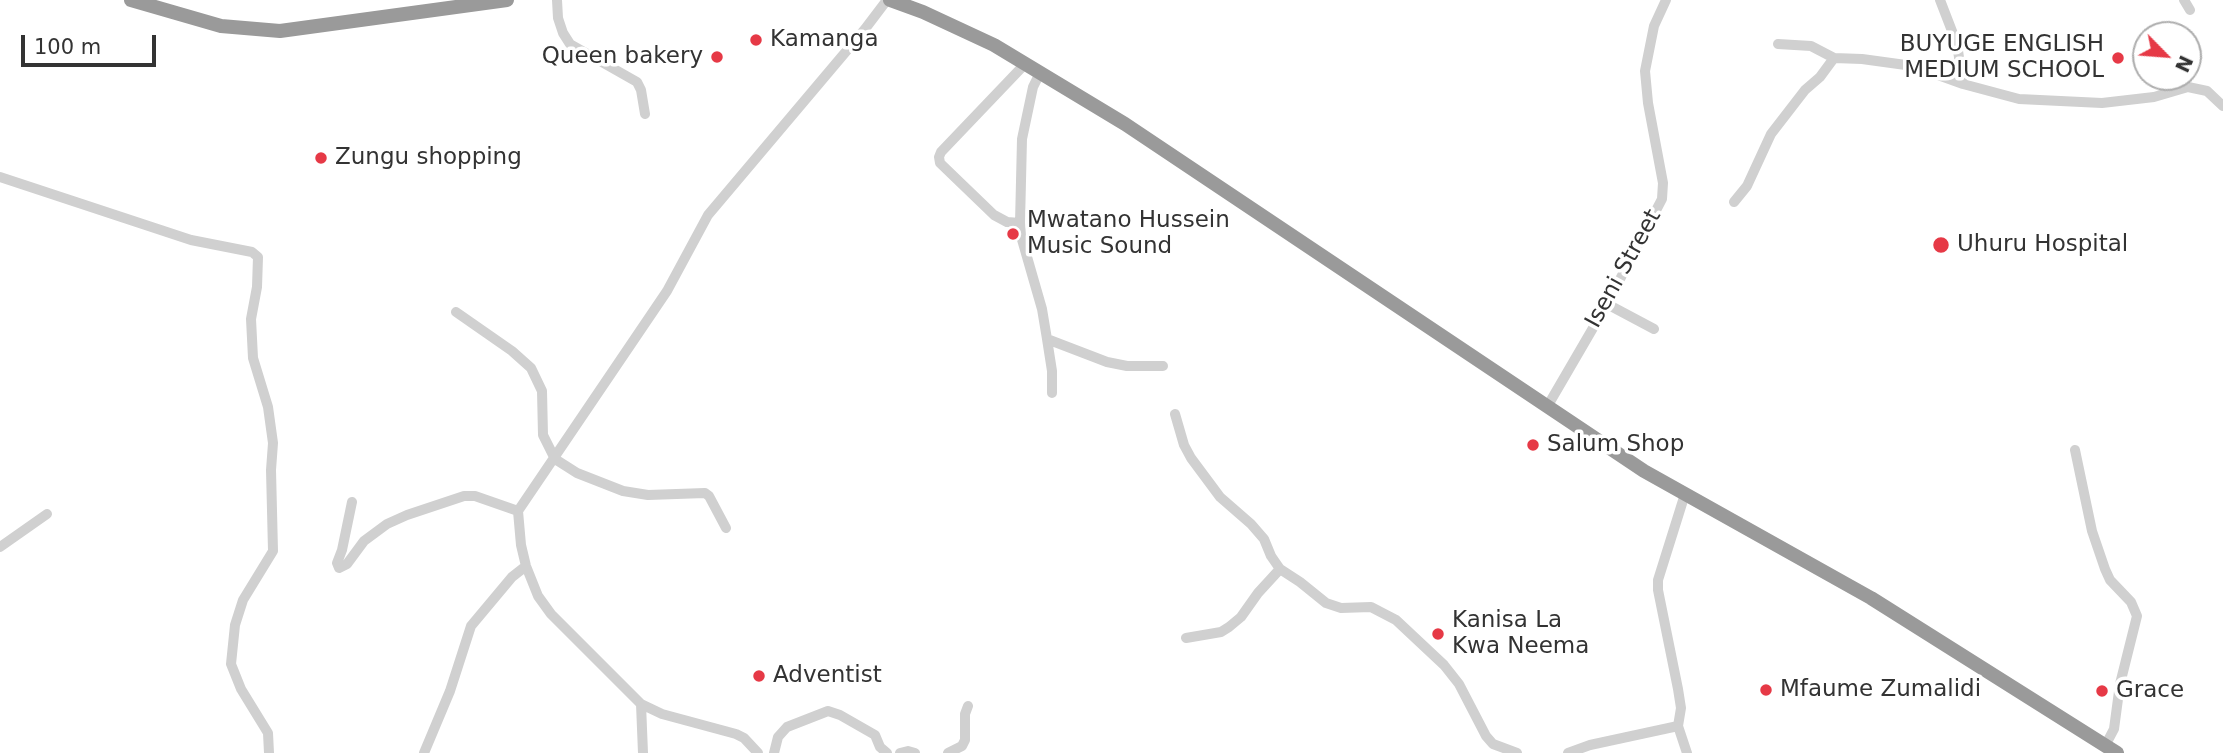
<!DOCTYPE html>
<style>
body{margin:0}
#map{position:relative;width:2223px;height:753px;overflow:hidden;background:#fff;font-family:"DejaVu Sans",sans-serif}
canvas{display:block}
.north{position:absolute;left:2132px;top:21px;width:70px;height:70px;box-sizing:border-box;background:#fff;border:2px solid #adadad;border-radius:50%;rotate:115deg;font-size:19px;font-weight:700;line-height:28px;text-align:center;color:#333}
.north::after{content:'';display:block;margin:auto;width:24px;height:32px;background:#e63946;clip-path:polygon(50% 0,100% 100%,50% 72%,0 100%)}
.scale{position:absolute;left:21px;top:35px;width:135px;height:32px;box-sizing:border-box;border:4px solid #333;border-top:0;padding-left:9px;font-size:21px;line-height:24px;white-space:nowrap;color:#333;-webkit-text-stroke:5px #fff;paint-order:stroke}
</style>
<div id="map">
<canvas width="2223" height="753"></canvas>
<div class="north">N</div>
<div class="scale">100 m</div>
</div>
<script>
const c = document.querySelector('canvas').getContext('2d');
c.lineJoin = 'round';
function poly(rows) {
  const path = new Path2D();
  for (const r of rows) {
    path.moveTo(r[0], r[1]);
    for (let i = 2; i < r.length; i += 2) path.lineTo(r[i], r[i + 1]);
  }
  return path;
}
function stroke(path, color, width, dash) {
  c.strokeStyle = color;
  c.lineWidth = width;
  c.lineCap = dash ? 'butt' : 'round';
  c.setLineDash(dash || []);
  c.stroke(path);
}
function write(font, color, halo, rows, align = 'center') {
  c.font = font + ' "DejaVu Sans",sans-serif';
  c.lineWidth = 7;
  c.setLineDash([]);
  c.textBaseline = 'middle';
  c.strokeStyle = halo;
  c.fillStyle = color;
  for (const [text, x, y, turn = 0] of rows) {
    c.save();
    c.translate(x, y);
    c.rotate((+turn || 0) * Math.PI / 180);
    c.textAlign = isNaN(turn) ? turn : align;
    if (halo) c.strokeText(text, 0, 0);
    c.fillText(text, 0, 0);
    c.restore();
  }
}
stroke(poly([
 [557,0,558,18,563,33,570,44,637,82,641,90,645,114],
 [1940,0,1957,44,1963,84],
 [2184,0,2190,10],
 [1778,44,1811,46,1834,58],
 [1040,73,1033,87,1022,139,1020,223,1021,236,1042,309,1047,339,1107,362,1127,366,1163,366],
 [0,177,191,240,252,252,258,257,257,287,251,319,253,358,268,407,273,443,271,470,273,551,243,600,235,625,231,664,241,689,268,733,269,753],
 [1734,202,1747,186,1771,134,1805,90,1820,77,1834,58,1862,59,1913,66,1963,84,2019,99,2102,103,2154,97,2188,87,2207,91,2223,106],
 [1020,223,1007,222,994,215,940,163,939,157,941,152,1025,64],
 [1607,304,1654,329],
 [456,312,512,351,531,368,542,391,543,435,555,459,577,473,623,491,648,495,705,493,709,496,726,528],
 [1047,339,1052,371,1052,393],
 [1547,407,1607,304,1662,199,1663,183,1648,103,1645,71,1654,26,1666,0],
 [1175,414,1184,445,1191,458,1220,497,1251,524,1264,539,1271,556,1280,569,1300,582,1326,603,1341,608,1371,607,1396,620,1444,665,1459,684,1486,736,1493,744,1517,753],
 [2075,450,2092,531,2105,569,2110,580,2131,602,2137,616,2120,684,2114,729,2105,746],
 [1685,494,1658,580,1658,590,1678,689,1681,708,1678,726,1687,753],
 [352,502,342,550,337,563,339,568,347,564,364,541,387,524,407,515,464,496,475,496,518,511],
 [0,547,47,514],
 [1186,638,1221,632,1229,627,1241,617,1258,593,1280,569],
 [641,704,643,753],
 [424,753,450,691,471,626,512,577,526,566],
 [758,753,744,738,736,734,662,714,641,704,551,614,538,596,526,566,521,545,518,511,667,291,708,215,865,29,887,0],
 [774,753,778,737,787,727,828,711,840,715,875,735,880,747,887,753],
 [900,753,908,751,915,753],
 [948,753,962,746,965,740,965,714,968,706],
 [1568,753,1590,745,1678,726]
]), '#d0d0d0', 10);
stroke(poly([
 [131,0,221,26,280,31,507,0],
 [890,0,923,12,994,45,1125,124,1644,471,1871,598,2117,753]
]), '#9a9a9a', 14);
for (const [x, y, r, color] of [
 [756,40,7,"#e63946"],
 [717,57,7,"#e63946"],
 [2118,58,7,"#e63946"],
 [321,158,7,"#e63946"],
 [1013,234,7,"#e63946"],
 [1941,245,9,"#e63946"],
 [1533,445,7,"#e63946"],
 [1438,634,7,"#e63946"],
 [759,676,7,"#e63946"],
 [1766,690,7,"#e63946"],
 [2102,691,7,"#e63946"]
]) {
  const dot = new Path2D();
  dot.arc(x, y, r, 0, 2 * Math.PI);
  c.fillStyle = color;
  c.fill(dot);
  stroke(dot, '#fff', 2.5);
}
write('23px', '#333', '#fff', [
 ["Kamanga",770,40],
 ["BUYUGE ENGLISH",2104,45,"right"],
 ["MEDIUM SCHOOL",2104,71,"right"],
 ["Queen bakery",703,57,"right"],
 ["Zungu shopping",335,158],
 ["Mwatano Hussein",1027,221],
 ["Music Sound",1027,247],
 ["Uhuru Hospital",1957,245],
 ["Salum Shop",1547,445],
 ["Kanisa La",1452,621],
 ["Kwa Neema",1452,647],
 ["Adventist",773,676],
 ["Mfaume Zumalidi",1780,690],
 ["Grace",2116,691]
], 'left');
write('23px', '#333', '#fff', [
 ["Iseni Street",1624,269,-61]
]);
</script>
